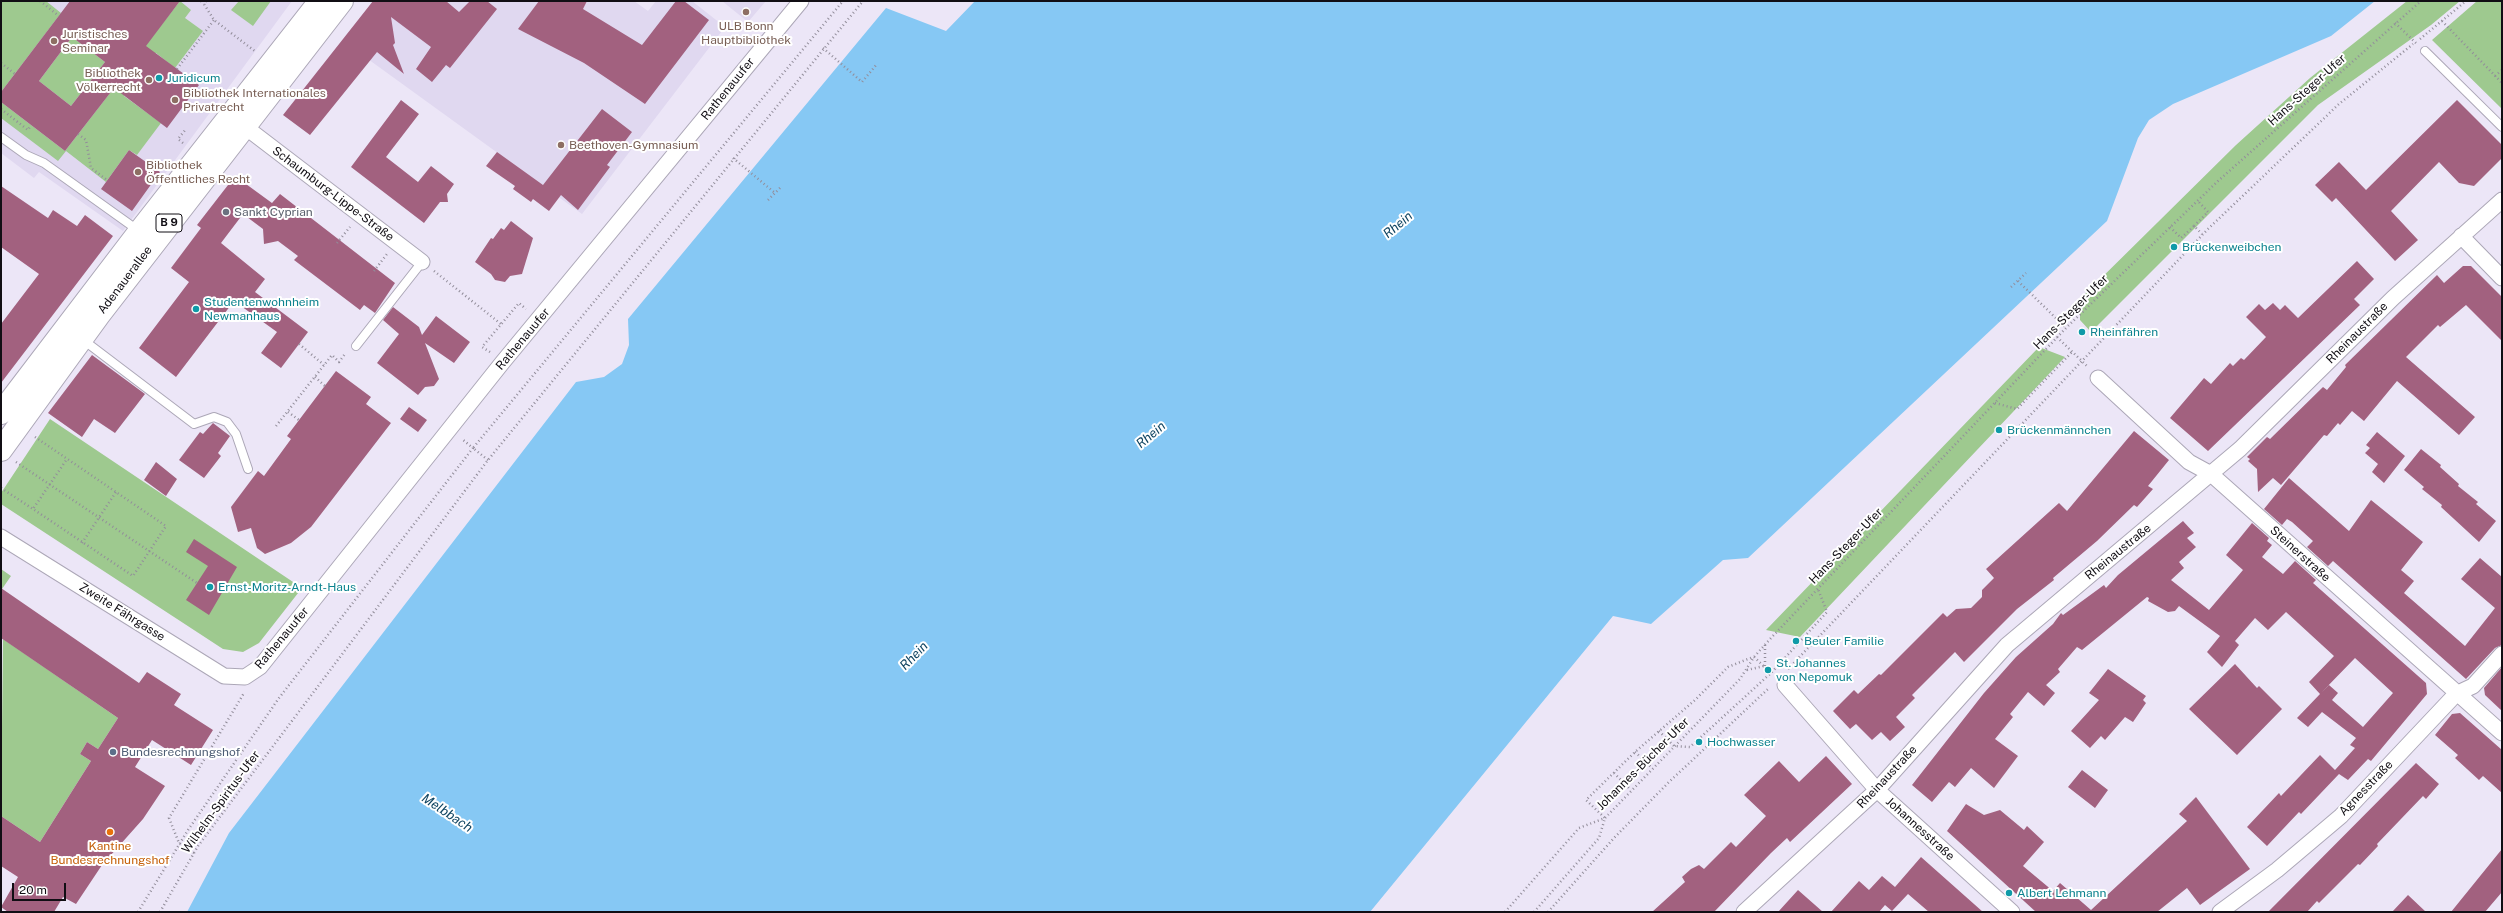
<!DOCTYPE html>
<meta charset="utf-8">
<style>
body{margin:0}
#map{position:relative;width:2503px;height:913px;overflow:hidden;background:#ece6f7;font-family:"Public Sans",sans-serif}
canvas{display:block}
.frame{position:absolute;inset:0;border:2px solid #110e14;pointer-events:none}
.scale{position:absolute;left:12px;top:883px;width:54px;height:18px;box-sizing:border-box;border:2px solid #110e14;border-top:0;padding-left:5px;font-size:12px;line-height:14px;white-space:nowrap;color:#110e14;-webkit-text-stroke:3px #fff;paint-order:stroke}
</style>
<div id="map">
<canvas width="2503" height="913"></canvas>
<div class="frame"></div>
<div class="scale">20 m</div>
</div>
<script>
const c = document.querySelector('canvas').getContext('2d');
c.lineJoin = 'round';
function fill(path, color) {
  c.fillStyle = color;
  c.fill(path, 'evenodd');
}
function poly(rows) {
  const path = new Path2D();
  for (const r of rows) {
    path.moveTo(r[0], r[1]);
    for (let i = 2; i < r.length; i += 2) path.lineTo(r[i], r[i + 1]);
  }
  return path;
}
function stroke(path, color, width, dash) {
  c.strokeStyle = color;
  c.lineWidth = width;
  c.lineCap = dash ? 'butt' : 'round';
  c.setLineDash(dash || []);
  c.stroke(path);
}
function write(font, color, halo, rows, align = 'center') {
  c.font = font + ' "Public Sans",sans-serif';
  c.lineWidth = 4;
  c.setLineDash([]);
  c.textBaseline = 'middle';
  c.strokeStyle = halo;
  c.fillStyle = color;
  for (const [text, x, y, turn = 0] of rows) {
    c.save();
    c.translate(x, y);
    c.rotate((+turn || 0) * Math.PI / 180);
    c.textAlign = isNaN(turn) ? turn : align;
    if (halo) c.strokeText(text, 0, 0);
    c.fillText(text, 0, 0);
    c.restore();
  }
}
fill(poly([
 [1,1,292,1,123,231,39,172,34,178,1,153],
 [373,1,634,1,648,11,656,1,692,1,725,27,582,214,343,41],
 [722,1,766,1,748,22]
]), '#e0d8f0');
fill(poly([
 [1,1,46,1,61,13,1,92],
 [180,1,191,10,185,18,203,31,175,68,156,53,138,55],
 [239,1,271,1,253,26,231,10],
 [2407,1,2460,1,2431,25,2318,105,2091,332,2080,320,2080,299,2236,145,2310,78],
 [2477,1,2502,1,2502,109,2432,40],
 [72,37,105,62,71,106,39,81],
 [124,75,124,96,161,123,137,155,129,150,106,182,66,151,58,161,1,118,1,102,65,151],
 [2039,347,2065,357,1800,637,1766,630],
 [50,419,302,588,259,643,243,652,223,649,1,504,1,493],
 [1,569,11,576,2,589,1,588],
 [3,639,118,718,98,749,87,742,80,754,91,761,40,842,1,816]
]), '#9ec98f');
fill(poly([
 [975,1,2375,1,2331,36,2173,104,2149,120,2138,138,2107,221,1748,558,1723,560,1651,624,1613,616,1370,912,187,912,229,833,576,382,604,377,622,364,629,345,628,319,886,8,946,31]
]), '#86c8f4');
fill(poly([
 [70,1,180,1,146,46,199,85,167,128,114,88,65,151,1,102,1,92],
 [72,37,105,62,71,106,39,81],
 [373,1,446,1,459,12,470,1,487,1,497,9,450,68,446,65,432,82,416,69,431,47,391,17,395,43,393,45,404,74,377,52,310,135,283,115],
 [539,1,587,1,583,9,642,45,676,1,684,1,709,20,645,104,584,63,518,29],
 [401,100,419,114,386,157,418,182,431,166,454,184,447,194,448,202,440,202,424,223,351,167],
 [2457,100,2502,145,2502,158,2474,186,2459,183,2439,162,2391,211,2418,240,2395,261,2336,198,2332,202,2315,185,2339,162,2366,190],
 [602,109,632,132,607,165,610,167,578,210,561,195,549,211,533,199,531,202,513,189,515,186,486,166,497,152,543,185],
 [129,150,160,172,132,211,101,189],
 [235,176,272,203,280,194,395,283,375,313,364,305,360,310,294,260,298,256,278,241,264,244,263,229,243,214,221,243,265,279,255,292,308,332,281,368,261,353,277,332,234,301,176,377,139,348,189,282,171,268,201,228,197,225],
 [1,186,48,218,53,210,77,226,85,215,113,236,1,383,1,324,39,274,1,247],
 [511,221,533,238,522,274,510,276,505,282,495,280,491,274,475,262,491,238,493,239,501,228,504,230],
 [2357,261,2374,279,2354,299,2360,305,2208,451,2170,418,2204,378,2211,384,2230,363,2233,366,2241,358,2244,360,2266,337,2246,317,2259,304,2265,310,2273,303,2280,310,2285,305,2298,318],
 [2463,266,2471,266,2502,297,2502,341,2466,305,2440,327,2438,325,2406,357,2475,417,2459,435,2397,381,2364,421,2352,411,2340,425,2338,423,2327,436,2324,435,2281,485,2273,478,2258,492,2257,469,2248,461,2250,459,2247,457,2267,437,2270,439,2323,387,2327,390,2346,367,2345,365,2437,275,2444,283],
 [393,307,419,327,422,335,436,316,470,342,454,363,425,343,439,379,434,386,425,387,418,395,377,363,399,334,383,320],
 [92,355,145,394,115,433,94,419,82,437,48,413],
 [336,371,371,397,366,404,391,423,311,527,291,543,265,554,257,548,251,528,238,532,231,507,258,471,264,476,291,439,287,436],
 [409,407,427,420,418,432,400,419],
 [213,423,230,436,218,453,221,456,204,478,179,460,200,432,203,434],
 [2134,431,2169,460,2148,486,2153,489,2137,507,2134,505,2097,541,2053,578,2054,580,2017,609,1964,662,1955,652,1912,695,1915,698,1896,717,1905,727,1890,741,1881,732,1872,740,1856,724,1850,729,1833,711,1854,690,1858,694,1879,674,1881,675,1943,613,1947,617,1956,609,1971,608,1982,597,1982,590,1994,578,1986,569,2059,503,2067,511],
 [2377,432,2405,456,2384,483,2372,472,2378,464,2365,453,2370,448,2366,445],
 [2421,449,2441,465,2440,467,2459,484,2458,486,2478,502,2476,504,2496,521,2479,542,2441,507,2442,505,2422,489,2424,487,2404,470],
 [156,462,177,479,166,496,144,480],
 [2289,478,2349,531,2371,500,2423,542,2401,570,2414,581,2404,593,2465,646,2495,608,2461,579,2480,558,2502,577,2502,645,2495,648,2466,679,2333,561,2328,566,2307,547,2313,541,2292,522,2287,519,2282,525,2264,509],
 [2183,521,2194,533,2187,538,2196,547,2179,562,2184,568,2171,580,2209,610,2243,570,2226,555,2252,523,2269,538,2267,541,2272,545,2262,557,2283,574,2295,561,2316,580,2313,583,2426,683,2427,694,2371,761,2368,759,2348,780,2339,774,2301,814,2299,812,2267,846,2247,827,2279,793,2281,796,2320,755,2335,770,2355,748,2350,745,2356,738,2322,712,2308,727,2297,718,2320,694,2309,682,2334,656,2286,612,2268,630,2255,618,2235,641,2239,645,2222,667,2207,652,2220,636,2179,606,2175,611,2168,612,2148,601,2149,598,2147,597,2082,650,2077,647,2058,669,2060,672,2046,685,2055,693,2044,706,2028,692,2010,714,2013,717,1995,739,2018,756,1994,788,1971,768,1955,787,1949,782,1932,802,1912,785,1984,693,2016,657,2053,624,2061,613,2063,615,2104,585,2106,588,2118,575],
 [2355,658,2393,693,2363,727,2332,700,2338,693,2329,685,2322,692],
 [194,539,237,567,209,615,186,600,208,566,186,552],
 [1,588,139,683,147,672,181,694,174,705,213,730,191,765,152,740,135,767,165,786,143,819,102,865,76,904,63,897,54,912,8,912,1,907,18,877,1,866,1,816,40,842,91,761,80,754,87,742,98,749,118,718,1,638],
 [2235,664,2257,688,2259,686,2282,709,2237,755,2189,709],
 [2502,667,2502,711,2485,695,2484,688],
 [2108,669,2146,696,2143,700,2146,703,2133,722,2125,717,2105,740,2101,736,2090,748,2071,731,2099,700,2089,693],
 [2460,713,2502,750,2502,793,2483,776,2479,780,2455,758,2458,755,2435,735,2452,714],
 [1826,756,1852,784,1790,842,1787,838,1771,853,1714,912,1652,912,1685,882,1682,877,1691,869,1699,865,1704,869,1731,842,1736,847,1766,816,1744,795,1779,761,1799,782],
 [2416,763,2439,784,2426,799,2423,796,2377,844,2378,846,2360,865,2358,864,2319,903,2317,901,2307,912,2268,912],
 [2082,770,2108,790,2095,808,2068,787],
 [2196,797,2250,869,2200,905,2187,888,2157,912,2036,912,1947,831,1966,804,1984,815,2000,810,2024,830,2027,826,2044,842,2023,866,2053,891,2060,883,2091,910,2187,821,2179,814],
 [2502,849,2502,892,2485,912,2451,912],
 [1921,857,1983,912,1929,912,1908,894,1892,911,1885,905,1879,912,1831,912,1859,881,1869,890,1882,876,1895,887],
 [1798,890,1823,912,1778,912],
 [2408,895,2426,912,2392,912]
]), '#a2617f');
const lane = poly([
 [2425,51,2502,127],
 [1,137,26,155,44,163,139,231],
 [82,339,194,424,214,417,227,422,236,434,248,469],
 [356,346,422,262]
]);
const street = poly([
 [244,126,422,262],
 [2461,236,2502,278],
 [2098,378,2189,462,2211,474,2502,733],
 [1,537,224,676,245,677,260,667,502,363,801,1],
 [1785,685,1877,790,2012,912],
 [1744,912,1877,790,2007,645,2240,449,2393,298,2502,200],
 [2220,912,2277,870,2341,816,2456,694,2473,686,2502,654]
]);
const primary = poly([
 [1,413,139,232,320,1],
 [1,450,99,315,342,1]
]);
stroke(lane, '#aca7b7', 10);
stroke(street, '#aca7b7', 17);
stroke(primary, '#aca7b7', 24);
stroke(poly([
 [40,1,59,16],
 [201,1,204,4],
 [206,1,204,4,214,20,256,52],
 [2442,21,2502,83],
 [2395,23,2416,43],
 [2420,39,2466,1],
 [823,48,862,82,877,64],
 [1,63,15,74],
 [177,69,214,20],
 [2495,76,2502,70],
 [1,109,28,130,31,125],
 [78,134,86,140,91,168,107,180],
 [183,143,178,139,186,129],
 [733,158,775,193],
 [768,200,781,187],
 [2194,226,2208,212,2198,201],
 [2170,227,2181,238,2194,226,2202,234],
 [337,243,350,227],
 [374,271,387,254],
 [434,271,501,324],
 [2018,281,2066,328],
 [2011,287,2026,273],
 [2057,337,2088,367],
 [299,344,324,365],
 [490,352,482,347,519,303,526,309],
 [315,377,325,386],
 [1995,403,2017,409,2072,352],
 [288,412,299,420],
 [276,426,332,355,339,362,345,354],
 [35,437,166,526,133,576,33,509,67,459],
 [488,460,473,448,843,1],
 [16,462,197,583],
 [1,488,33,509],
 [82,543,116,492],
 [1765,645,1765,666],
 [1754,657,1771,673],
 [1788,669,2207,230,2339,104,2413,44],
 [1747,670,1764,666],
 [1659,731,1674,746,1690,747,1771,673,1827,612,1818,589],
 [1635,752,1652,768],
 [1614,773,1631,790],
 [194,853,179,843,169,818,244,693],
 [138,912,188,830,279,698,473,448,462,439],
 [160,912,198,846,488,460,863,1],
 [1505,912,1579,828,1605,818,1740,679,1754,657,1771,638,2066,328,2218,181,2421,1],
 [1534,912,1599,838,1605,818,1586,800,1635,752,1695,700,1728,667,1753,657],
 [1548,912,1614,838,1668,783,1769,688]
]), '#928d9a', 2.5, [1, 3]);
stroke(lane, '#fff', 8);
stroke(street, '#fff', 15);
stroke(primary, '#fff', 22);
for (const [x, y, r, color] of [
 [746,12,4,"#8d6e63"],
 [54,41,4,"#8d6e63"],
 [159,78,4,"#0f9aa8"],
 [149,80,4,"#8d6e63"],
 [175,100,4,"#8d6e63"],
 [561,145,4,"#8d6e63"],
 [138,172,4,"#8d6e63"],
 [226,212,4,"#6b7280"],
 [2174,247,4,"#0f9aa8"],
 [196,309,4,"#0f9aa8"],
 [2082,332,4,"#0f9aa8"],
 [1999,430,4,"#0f9aa8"],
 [210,587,4,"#0f9aa8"],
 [1796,641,4,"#0f9aa8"],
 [1768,670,4,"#0f9aa8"],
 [1699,742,4,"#0f9aa8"],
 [113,752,4,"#5c6f8a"],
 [110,832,4,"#e8710a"],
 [2009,893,4,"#0f9aa8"]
]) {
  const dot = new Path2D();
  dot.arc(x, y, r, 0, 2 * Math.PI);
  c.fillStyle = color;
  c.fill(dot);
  stroke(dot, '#fff', 1.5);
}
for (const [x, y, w] of [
 [169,223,26]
]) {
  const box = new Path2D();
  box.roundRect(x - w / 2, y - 9, w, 18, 3);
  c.fillStyle = '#fff';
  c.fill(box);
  stroke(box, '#110e14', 1);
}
write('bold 11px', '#110e14', null, [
 ["B 9",169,223]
]);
write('12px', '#785e54', '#fff', [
 ["ULB Bonn",746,26,"center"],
 ["Hauptbibliothek",746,40,"center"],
 ["Juristisches",62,34],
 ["Seminar",62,48],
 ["Bibliothek",141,73,"right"],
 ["Völkerrecht",141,87,"right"],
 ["Bibliothek Internationales",183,93],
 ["Privatrecht",183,107],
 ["Beethoven-Gymnasium",569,145],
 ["Bibliothek",146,165],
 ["Öffentliches Recht",146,179]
], 'left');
write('12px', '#0d838f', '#fff', [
 ["Juridicum",167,78],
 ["Brückenweibchen",2182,247],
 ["Studentenwohnheim",204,302],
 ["Newmanhaus",204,316],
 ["Rheinfähren",2090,332],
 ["Brückenmännchen",2007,430],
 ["Ernst-Moritz-Arndt-Haus",218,587],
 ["Beuler Familie",1804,641],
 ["St. Johannes",1776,663],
 ["von Nepomuk",1776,677],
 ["Hochwasser",1707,742],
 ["Albert Lehmann",2017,893]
], 'left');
write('12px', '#110e14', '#fff', [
 ["Rathenauufer",728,89,-51],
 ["Hans-Steger-Ufer",2307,90,-42],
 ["Schaumburg-Lippe-Straße",333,194,37],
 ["Adenauerallee",125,280,-53],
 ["Hans-Steger-Ufer",2071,312,-45],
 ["Rheinaustraße",2357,333,-45],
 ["Rathenauufer",523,339,-50],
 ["Hans-Steger-Ufer",1846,546,-46],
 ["Rheinaustraße",2118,552,-39],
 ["Steinerstraße",2300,554,42],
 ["Zweite Fährgasse",122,612,32],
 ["Rathenauufer",282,638,-50],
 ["Johannes-Bücher-Ufer",1643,764,-45],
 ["Rheinaustraße",1887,777,-47],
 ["Agnesstraße",2366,788,-46],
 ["Wilhelm-Spiritus-Ufer",221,802,-54],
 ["Johannesstraße",1920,829,42]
]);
write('12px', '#5b616d', '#fff', [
 ["Sankt Cyprian",234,212]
], 'left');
write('12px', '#4e5e75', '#fff', [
 ["Bundesrechnungshof",121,752]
], 'left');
write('12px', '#c56008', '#fff', [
 ["Kantine",110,846],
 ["Bundesrechnungshof",110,860]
]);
write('italic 13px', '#104562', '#fff', [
 ["Rhein",1398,225,-40],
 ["Rhein",1151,435,-40],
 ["Rhein",914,656,-46],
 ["Melbbach",447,813,34]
]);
</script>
